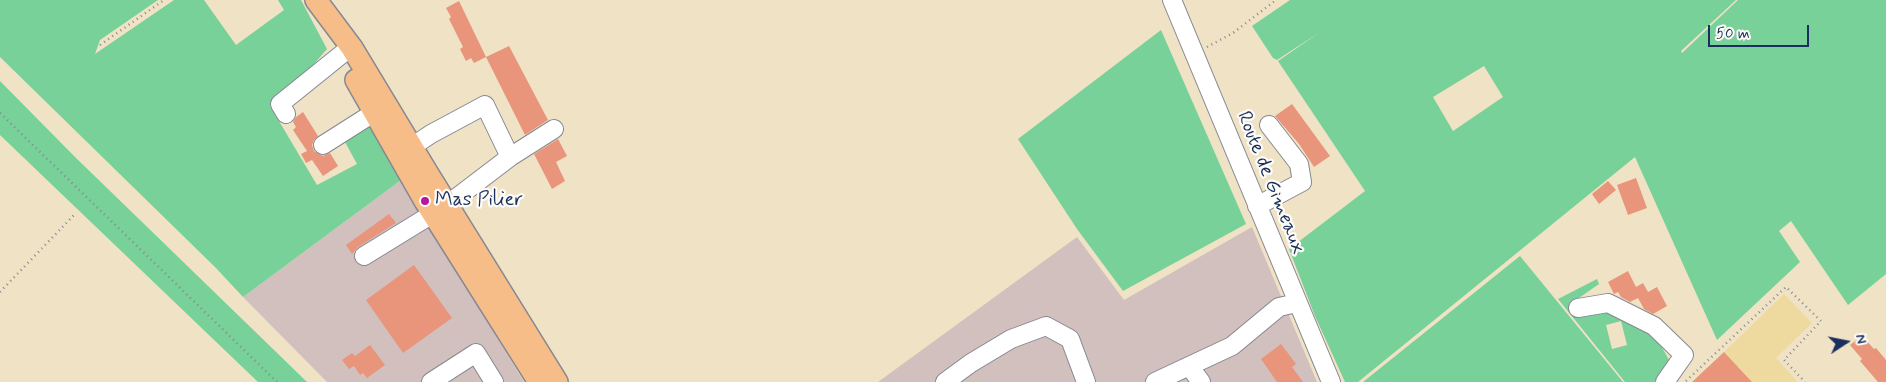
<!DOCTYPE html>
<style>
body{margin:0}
#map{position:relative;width:1886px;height:382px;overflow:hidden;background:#f0e2c5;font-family:Mynerve,sans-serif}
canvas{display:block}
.north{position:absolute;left:1821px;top:317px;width:50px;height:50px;-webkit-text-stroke:4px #fdfcf7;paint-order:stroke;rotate:79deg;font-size:14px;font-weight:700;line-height:20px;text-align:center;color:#1b2f5e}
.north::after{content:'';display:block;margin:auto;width:18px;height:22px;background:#1b2f5e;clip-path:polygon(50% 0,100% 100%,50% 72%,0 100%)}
.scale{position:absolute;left:1708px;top:25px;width:101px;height:22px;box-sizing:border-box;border:2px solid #1b2f5e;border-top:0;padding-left:6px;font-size:15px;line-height:18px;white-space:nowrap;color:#1b2f5e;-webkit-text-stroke:4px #fdfcf7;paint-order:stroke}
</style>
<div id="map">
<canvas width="1886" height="382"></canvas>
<div class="north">N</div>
<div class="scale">50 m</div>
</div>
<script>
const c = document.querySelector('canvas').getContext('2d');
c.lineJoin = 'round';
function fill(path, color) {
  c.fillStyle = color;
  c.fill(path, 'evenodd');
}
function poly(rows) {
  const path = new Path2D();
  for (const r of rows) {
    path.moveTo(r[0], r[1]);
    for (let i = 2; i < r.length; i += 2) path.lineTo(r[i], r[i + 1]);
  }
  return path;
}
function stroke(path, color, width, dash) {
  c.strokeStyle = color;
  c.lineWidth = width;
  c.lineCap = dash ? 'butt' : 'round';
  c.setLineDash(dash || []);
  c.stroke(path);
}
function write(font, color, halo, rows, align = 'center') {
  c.font = font + ' Mynerve,sans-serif';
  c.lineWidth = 4.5;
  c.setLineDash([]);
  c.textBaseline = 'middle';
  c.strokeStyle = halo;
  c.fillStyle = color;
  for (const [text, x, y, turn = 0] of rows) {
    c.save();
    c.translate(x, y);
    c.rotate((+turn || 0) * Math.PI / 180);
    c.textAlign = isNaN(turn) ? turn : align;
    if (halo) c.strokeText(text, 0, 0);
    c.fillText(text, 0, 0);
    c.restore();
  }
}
fill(poly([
 [401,180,524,382,327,382,243,297],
 [1252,227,1317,382,878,382,1077,237,1124,300]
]), '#d1c0bd');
fill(poly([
 [0,0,158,0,100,40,95,54,174,0,204,0,236,45,284,10,278,0,301,0,327,49,301,79,270,106,317,185,357,164,345,142,369,126,401,180,243,297,216,268,0,57],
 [1290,0,1736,0,1681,51,1682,53,1738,0,1886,0,1886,274,1848,305,1791,221,1779,231,1800,262,1717,340,1635,157,1358,382,1345,382,1315,316,1289,249,1365,191,1278,61,1320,32,1277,60,1273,58,1252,26],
 [1484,66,1503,97,1453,131,1433,97],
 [1161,30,1246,224,1123,291,1077,229,1018,139],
 [0,81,74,156,307,382,258,382,0,135],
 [1520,256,1623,382,1363,382],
 [1597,279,1599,284,1576,300,1605,308,1651,328,1672,365,1654,382,1625,382,1558,299],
 [1621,321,1627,345,1612,349,1606,325]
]), '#77d199');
fill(poly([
 [1784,294,1812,323,1776,358,1798,382,1752,382,1724,352]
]), '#eeda9e');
fill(poly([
 [459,1,486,57,509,46,548,120,525,135,486,57,474,63,471,58,466,61,460,49,463,47,449,19,451,17,446,8],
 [1292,104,1330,156,1314,167,1299,144,1275,116],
 [303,112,318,136,314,140,312,145,314,151,323,156,330,153,338,166,323,176,312,160,306,163,301,154,307,151,293,130,296,127,293,122,296,117],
 [558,139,567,156,556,162,565,181,552,189,534,154],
 [1636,178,1647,208,1628,215,1617,185],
 [1608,181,1616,190,1599,204,1592,194],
 [389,214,396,223,358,247,352,254,346,245],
 [414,265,452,318,403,353,366,300],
 [1628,271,1636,287,1643,283,1648,292,1657,287,1667,306,1653,314,1644,309,1638,298,1630,302,1621,297,1618,292,1614,294,1608,282],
 [1862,336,1874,349,1876,348,1886,360,1886,382,1878,382,1860,361,1862,359,1850,345],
 [1281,344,1296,364,1292,367,1303,382,1277,382,1261,359],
 [370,345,385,365,367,378,363,373,360,375,354,366,349,369,342,360,352,353,355,356],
 [1724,352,1752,382,1692,382]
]), '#e8957c');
const minor = poly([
 [1172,0,1331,382],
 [286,114,280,104,342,54,352,48],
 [323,145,386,105],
 [401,154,431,134,485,105,510,157,554,129],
 [1257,206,1302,182,1299,164,1269,125],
 [364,256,447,205,510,157],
 [1578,308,1608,303,1654,326,1684,355,1665,382],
 [1189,366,1201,382],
 [431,382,476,353,494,382],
 [945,382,971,363,1011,339,1046,326,1070,339,1086,382],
 [1155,382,1232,346,1279,307,1297,303]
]);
const major = poly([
 [316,0,352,48,428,174,557,382],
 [356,80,425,201,539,382]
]);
stroke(minor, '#868892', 20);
stroke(major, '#868892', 24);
stroke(poly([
 [100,45,164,0],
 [1207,47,1233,33,1276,0],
 [0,113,277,382],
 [0,292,74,215],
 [1686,381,1786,287,1821,321,1784,360,1805,382]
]), '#868892', 2.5, [1, 4]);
stroke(minor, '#fff', 18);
stroke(major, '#f7bd88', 21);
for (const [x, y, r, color] of [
 [425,201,5,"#b5179e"]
]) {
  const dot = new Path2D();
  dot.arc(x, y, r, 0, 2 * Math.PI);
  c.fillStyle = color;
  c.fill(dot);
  stroke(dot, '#fdfcf7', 2);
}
write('20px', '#1b2f5e', '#fdfcf7', [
 ["Route de Gimeaux",1270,183,68]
]);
write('20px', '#1b2f5e', '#fdfcf7', [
 ["Mas Pilier",435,201]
], 'left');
</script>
